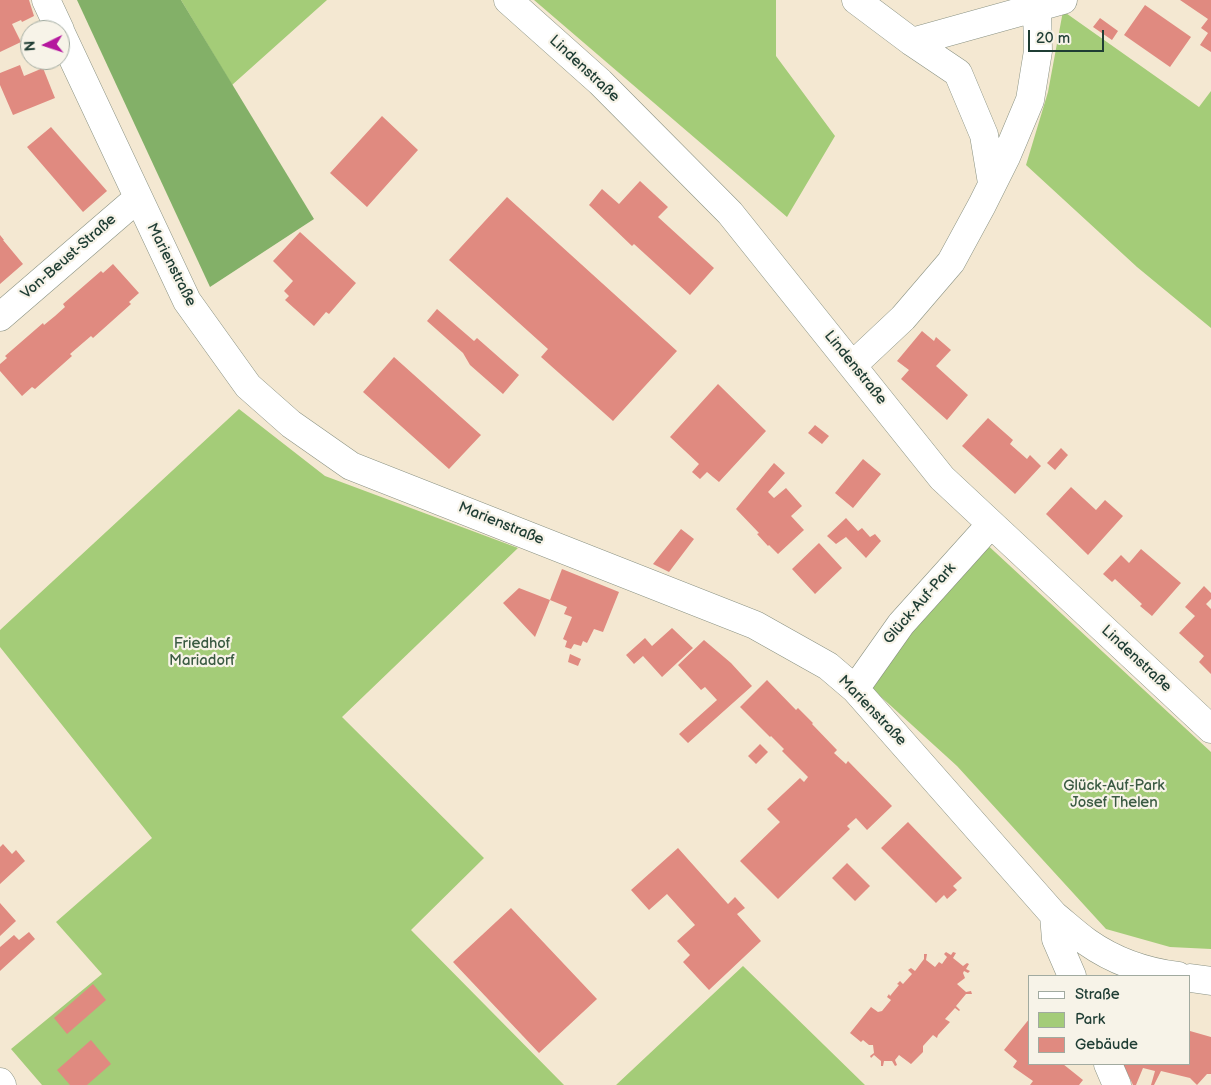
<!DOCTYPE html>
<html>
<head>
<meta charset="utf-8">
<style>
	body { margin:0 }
	#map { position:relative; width:1211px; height:1085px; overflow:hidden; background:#f4e8d2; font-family:"Balsamiq Sans",sans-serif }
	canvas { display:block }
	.legend { position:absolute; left:1028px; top:975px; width:162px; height:90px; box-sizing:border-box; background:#f7f3e8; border:1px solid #a1aaa0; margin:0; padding:6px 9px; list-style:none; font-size:15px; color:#1f3d34 }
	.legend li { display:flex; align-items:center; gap:10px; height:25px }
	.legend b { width:25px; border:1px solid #a1aaa0 }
	.north { position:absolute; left:20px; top:20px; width:50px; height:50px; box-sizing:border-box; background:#f7f3e8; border:1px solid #a1aaa0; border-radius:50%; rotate:266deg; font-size:14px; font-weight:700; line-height:20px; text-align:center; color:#1f3d34 }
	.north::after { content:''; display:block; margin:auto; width:18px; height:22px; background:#b5179e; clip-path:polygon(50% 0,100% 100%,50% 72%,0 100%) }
	.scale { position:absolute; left:1028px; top:30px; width:76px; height:22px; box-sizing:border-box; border:2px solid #1f3d34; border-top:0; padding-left:6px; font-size:15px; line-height:18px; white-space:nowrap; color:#1f3d34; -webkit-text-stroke:4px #f7f3e8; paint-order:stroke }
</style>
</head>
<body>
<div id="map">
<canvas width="1211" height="1085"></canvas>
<ul class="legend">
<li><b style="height:6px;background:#fff"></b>Straße</li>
<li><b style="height:14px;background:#a4cc78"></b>Park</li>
<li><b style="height:14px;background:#e08a80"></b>Gebäude</li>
</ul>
<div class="north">N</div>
<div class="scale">20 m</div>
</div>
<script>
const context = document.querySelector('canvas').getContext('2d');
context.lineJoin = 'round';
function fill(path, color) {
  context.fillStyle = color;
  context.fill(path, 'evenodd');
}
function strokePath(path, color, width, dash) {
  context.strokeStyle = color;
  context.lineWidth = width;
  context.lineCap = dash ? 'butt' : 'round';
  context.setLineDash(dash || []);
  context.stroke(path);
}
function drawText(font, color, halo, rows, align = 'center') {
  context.font = font + ' "Balsamiq Sans",sans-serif';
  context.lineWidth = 4.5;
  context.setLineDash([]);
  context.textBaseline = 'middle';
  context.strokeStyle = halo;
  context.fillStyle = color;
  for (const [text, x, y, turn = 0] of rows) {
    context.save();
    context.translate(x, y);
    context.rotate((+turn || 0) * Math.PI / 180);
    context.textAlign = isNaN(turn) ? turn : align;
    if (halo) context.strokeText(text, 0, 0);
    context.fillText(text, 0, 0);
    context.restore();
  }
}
const green = new Path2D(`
	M181,0H327L232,85Z
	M534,0H776V56L835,136L787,217Z
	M1063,11L1199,107L1211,91V328L1137,267L1026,165L1048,92Z
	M239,409L325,476L518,548L342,717L484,858L411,930L564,1085H42L11,1049L102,974L56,922L152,838L0,647V630Z
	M982,540L1211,752V949L1170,947L1106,929L957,766L868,685Z
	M743,966L865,1085H616Z`);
const forest = new Path2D(`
	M77,0H181L314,219L210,287Z`);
const building = new Path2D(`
	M0,0H29L34,16L22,22L21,20L12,24L21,42L0,52Z
	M1180,0H1211V52L1200,45L1208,33L1201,28L1208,19Z
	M1145,5L1191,37L1170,67L1124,35Z
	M1100,18L1118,31L1112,40L1093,27Z
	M20,65L24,76L43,68L55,98L13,115L0,85V73Z
	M382,116L418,150L367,207L330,173Z
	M51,127L107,191L83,212L27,147Z
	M640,181L668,207L658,217L714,268L690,295L634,244L632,246L589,205L602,189L619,204Z
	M507,197L677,351L613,421L541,357L548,349L449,260Z
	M300,232L356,283L329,314L326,312L314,326L285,300L289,296L284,291L293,281L273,261Z
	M0,235L4,240H3L23,264L0,284Z
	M113,264L139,293L129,302L131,304L93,338L91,336L70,354L72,356L35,389L32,387L22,396L0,371V364L7,358L5,356L43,323L44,325L55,316L65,307L63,304L101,271L103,273Z
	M437,309L474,341L477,338L519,375L503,394L470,365L463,353L427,321Z
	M922,331L934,341L936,337L951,350L936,366L968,395L947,420L901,379L909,370L897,361Z
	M394,357L481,435L449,469L363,392Z
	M718,384L766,431L719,482L707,472L700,479L692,472L699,464L670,437Z
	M988,418L1013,440L1010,444L1027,459L1030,455L1041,466L1015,494L962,446Z
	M815,425L829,436L822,444L808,433Z
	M1061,448L1068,455L1055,470L1047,463Z
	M863,459L881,474L853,508L835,493Z
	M774,463L785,473L768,492L774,498L786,488L802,506L791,516L804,530L778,554L769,545L768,546L757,534L759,533L736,509Z
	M1071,487L1096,510L1105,500L1123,516L1088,555L1046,514Z
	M846,518L858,531L862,528L870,537L875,534L881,541L866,558L846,537L836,544L827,536Z
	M681,529L694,539L669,572L653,564Z
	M819,543L842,568L815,594L792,569Z
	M1141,549L1181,583L1152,616L1140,606L1142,604L1115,579L1112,582L1103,574L1121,555L1129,563Z
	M562,569L619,592L603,632L594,629L587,643L583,641L581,646L574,644L571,649L565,647L567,641L563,639L572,617L564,614L567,607L550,600Z
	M1204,586L1211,593V599L1206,604L1211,609V674L1199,662L1204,656L1179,633L1195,616L1185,607Z
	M519,588L550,600L535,637L503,603Z
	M672,628L693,648L662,677L643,656L634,664L626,655L645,638L652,646Z
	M704,640L731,663L752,686L688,743L679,734L717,700L705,687L701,690L678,665Z
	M570,654L581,659L578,666L568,662Z
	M767,680L796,710L798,708L813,723L812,724L837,750L834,753L846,764L848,761L892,806L867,830L856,818L847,826L850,829L778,899L740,861L780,822L767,809L800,778L804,782L808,777L782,751L784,749L771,736L770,737L740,707Z
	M760,744L768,752L756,764L748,756Z
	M908,822L962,878L953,886L957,890L947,899L944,895L936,903L881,848Z
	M3,844L12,854L16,850L25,861L0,884V847Z
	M678,848L728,904L735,897L745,908L737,914L761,941L709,990L683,962L690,955L677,941L695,925L667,894L649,910L631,890Z
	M847,863L870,886L855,901L832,878Z
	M0,903L16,921L0,936Z
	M511,908L597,999L539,1053L453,962Z
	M29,932L35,939L0,971V947L14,935L19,940Z
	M946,952L951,955L953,952L956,953L953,958L963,966L967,963L969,964L966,969L970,971L968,973L964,971L963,973L965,978L957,984L966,992L971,991L972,994H966L956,1006L960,1010L959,1011L955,1008L945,1019L950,1022L938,1035L937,1038L933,1035L923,1046V1052L911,1064L899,1055L895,1060L897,1065L895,1066L892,1061H884L883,1066H881V1061L874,1055L871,1058L870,1056L874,1053L873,1045H869L863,1040L861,1042L850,1033L871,1007L878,1012L882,1011L891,1000L887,997L889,994L890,996L899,985L897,984L900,981L903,984L912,974L908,970L911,968L915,971L924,959V954H927L926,960L935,967L939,962L942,964L947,957L944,954Z
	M93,984L106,1000L67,1034L54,1018Z
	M1030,1018V1064H1063L1083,1080L1079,1085H1030L1033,1081L1013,1067L1017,1061L1004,1050Z
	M1190,1031L1211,1037V1074H1207L1197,1085L1190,1078L1161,1071L1154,1085H1151L1155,1071L1143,1068L1136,1085H1133L1123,1064H1190Z
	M91,1040L111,1064L87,1085H70L57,1070Z`);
const minor = new Path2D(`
	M46,0L60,30
	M508,0L600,82L730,213L942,478L1211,729
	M856,0L912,42L958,73L984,135L992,183
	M60,31L187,301L248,386L291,424L351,466L755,625L828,666L855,689L1054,915C1065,924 1076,934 1087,942C1114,961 1146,972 1178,976
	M912,42L1063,0
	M0,317L138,198
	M853,365L903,318L951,262L982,205L1006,157L1030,100L1038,51L1037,8
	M855,689L901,624L991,524
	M1054,915L1056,939L1072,976
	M1190,978L1211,981
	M1108,1064L1117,1085
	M0,1082L2,1085`);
const streetNames = [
	["Lindenstraße",584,69,43],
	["Von-Beust-Straße",69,257,-41],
	["Marienstraße",171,265,63],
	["Lindenstraße",855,368,51],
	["Marienstraße",501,524,22],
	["Glück-Auf-Park",920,604,-49],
	["Lindenstraße",1136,659,43],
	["Marienstraße",872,711,46]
];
const parkNames = [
	["Friedhof",202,644],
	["Mariadorf",202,661],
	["Glück-Auf-Park",1114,786],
	["Josef Thelen",1114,803]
];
fill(green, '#a4cc78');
fill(forest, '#83b068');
fill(building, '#e08a80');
strokePath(minor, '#8a9283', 29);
strokePath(minor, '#fff', 28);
drawText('15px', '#1f3d34', '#f7f3e8', streetNames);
drawText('15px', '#3a5a42', '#f7f3e8', parkNames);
</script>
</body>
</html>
